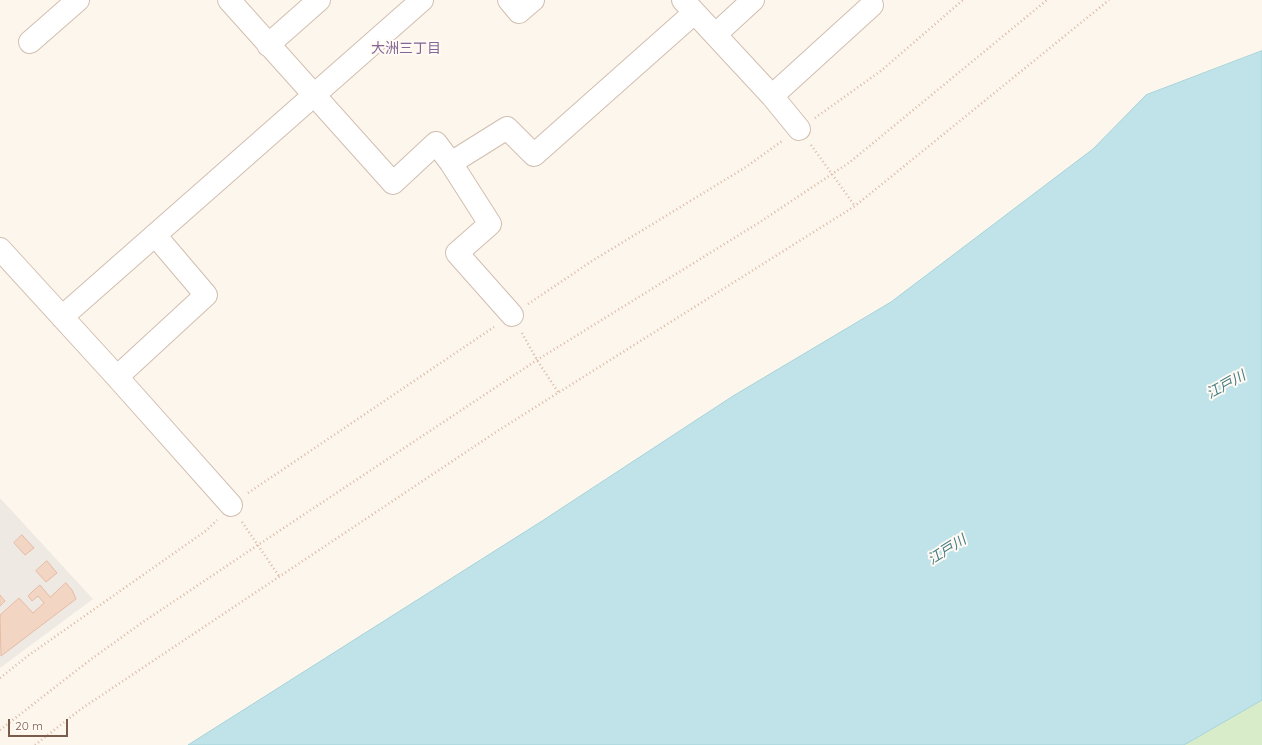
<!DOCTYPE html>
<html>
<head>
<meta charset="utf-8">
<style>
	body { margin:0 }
	#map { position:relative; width:1262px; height:745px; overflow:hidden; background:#fdf6ec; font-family:Quicksand,sans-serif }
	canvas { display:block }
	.scale { position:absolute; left:8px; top:719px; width:60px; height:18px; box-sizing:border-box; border:2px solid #7a5c4d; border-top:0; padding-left:5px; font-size:12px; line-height:14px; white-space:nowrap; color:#7a5c4d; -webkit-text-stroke:3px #fffaf3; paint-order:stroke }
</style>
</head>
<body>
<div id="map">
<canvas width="1262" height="745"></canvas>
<div class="scale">20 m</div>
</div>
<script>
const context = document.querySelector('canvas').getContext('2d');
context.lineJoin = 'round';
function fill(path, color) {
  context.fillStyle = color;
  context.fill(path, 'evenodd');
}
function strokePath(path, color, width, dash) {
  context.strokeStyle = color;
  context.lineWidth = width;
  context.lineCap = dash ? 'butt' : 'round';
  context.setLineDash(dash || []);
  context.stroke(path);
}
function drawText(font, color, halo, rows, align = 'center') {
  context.font = font + ' Quicksand,"Noto Sans JP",sans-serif';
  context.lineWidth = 4;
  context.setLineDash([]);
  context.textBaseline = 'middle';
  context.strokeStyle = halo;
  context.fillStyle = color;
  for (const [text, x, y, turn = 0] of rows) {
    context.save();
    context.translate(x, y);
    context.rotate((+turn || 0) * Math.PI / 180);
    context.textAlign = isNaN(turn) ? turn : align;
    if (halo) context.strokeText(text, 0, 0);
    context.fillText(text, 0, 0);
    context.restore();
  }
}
const industrial = new Path2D(`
	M0,498L93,599L0,668Z`);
const green = new Path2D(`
	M1262,700V745H1184Z`);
const water = new Path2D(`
	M1262,51V700L1184,745H188L542,521L733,396L891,302L1093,149L1146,95Z`);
const building = new Path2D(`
	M22,535L34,548L25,555L14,543Z
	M47,561L57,573L46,582L36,571Z
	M66,583L72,590L76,599L1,656L0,615L19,598L33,613L44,603L38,596L32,601L28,596L33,591L40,585L50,597Z
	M0,595L5,601L0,606Z`);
const path = new Path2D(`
	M815,118L882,70L963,0
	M811,145L855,206
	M528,304L592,261L746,167L782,141
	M522,333L537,360L558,392
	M248,493L494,327
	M242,522L279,576
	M0,678L29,655L207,530L217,520
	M0,730L90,660L143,622L258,545L537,360L760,222L850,162L1047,0
	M35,745L81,709L499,430L855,206L1109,0`);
const minor = new Path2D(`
	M229,0L393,183L436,143L451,163L490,224L457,253L512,315
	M509,0L519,12L533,0
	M683,0L772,96L799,129
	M716,34L753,0
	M30,42L78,0
	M268,45L319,0
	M772,96L872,5
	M451,163L507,128L534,155L694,13
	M0,249L117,377L231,505
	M62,317L422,0
	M117,377L206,295L155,235`);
const neighbourhoodNames = [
	["大洲三丁目",406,49]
];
const waterNames = [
	["江戸川",1226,385,-29],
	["江戸川",947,550,-32]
];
fill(industrial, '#efe9e4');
fill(green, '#d8ecc9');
fill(water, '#bfe3e8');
strokePath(water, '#a5d3da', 1);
fill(building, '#f3d5c3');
strokePath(building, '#e6bba3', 1);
strokePath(minor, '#d1beb0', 24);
strokePath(path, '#d9b8a5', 2.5, [1, 3]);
strokePath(minor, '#fff', 22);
drawText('14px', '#846695', '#fffaf3', neighbourhoodNames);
drawText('italic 14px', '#437c86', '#fffaf3', waterNames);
</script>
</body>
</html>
